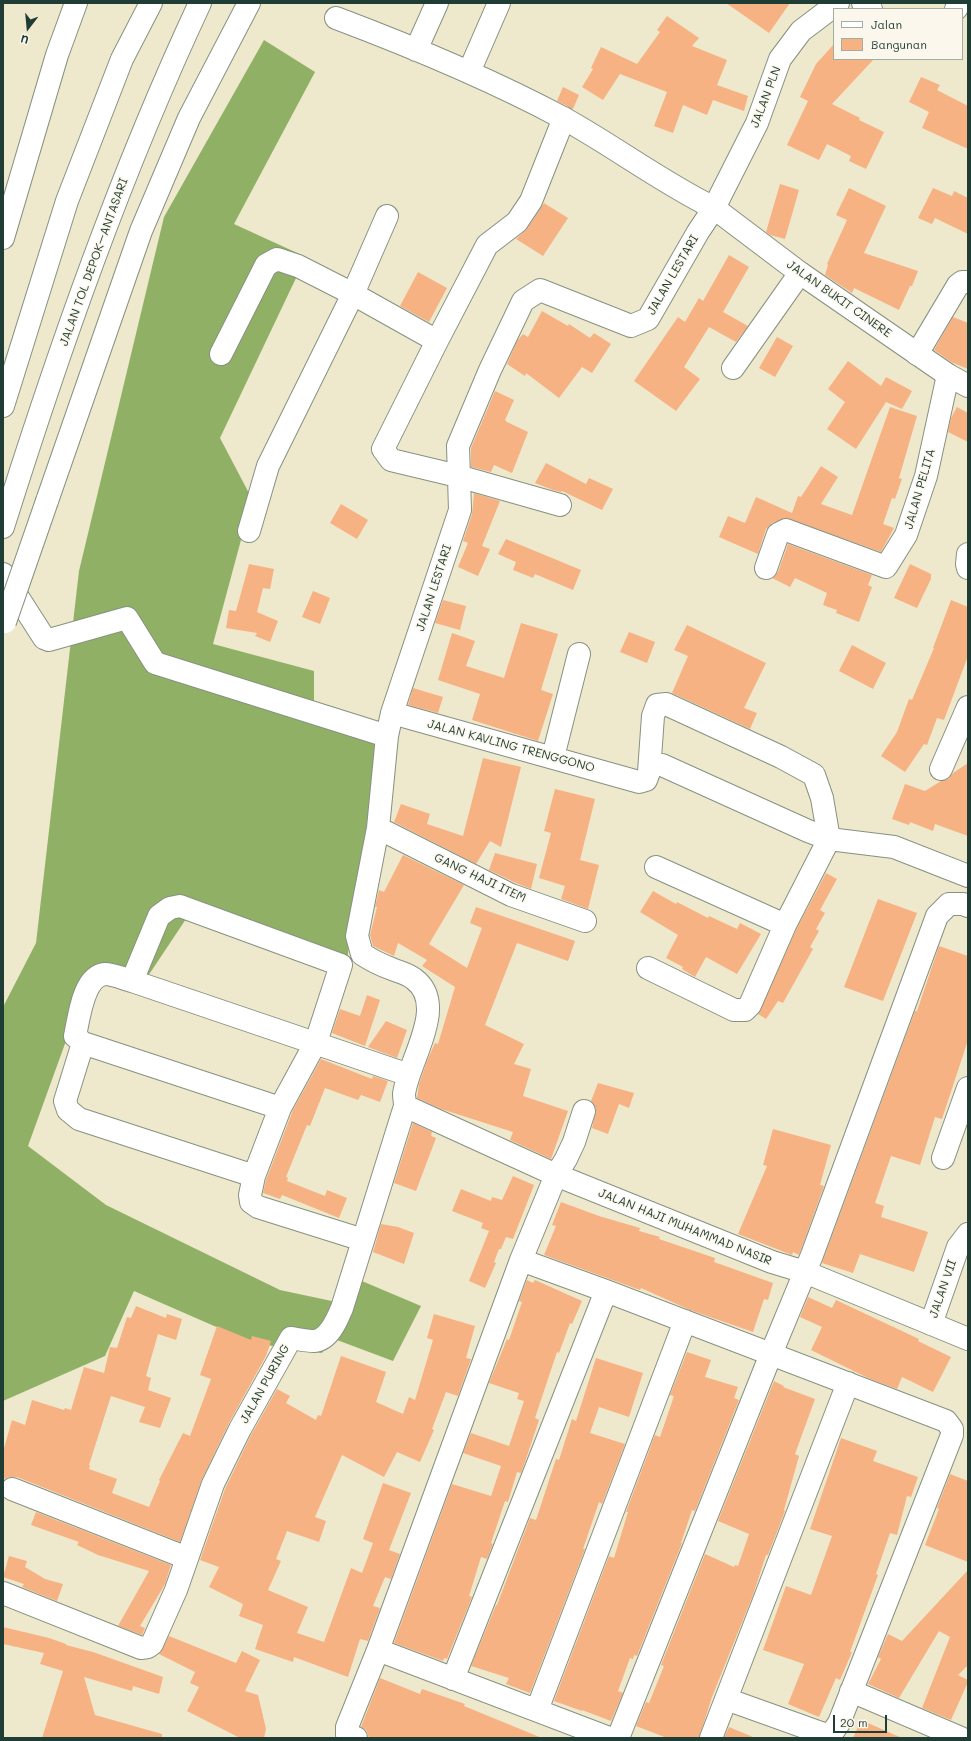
<!DOCTYPE html>
<html>
<head>
<meta charset="utf-8">
<style>
	body { margin:0 }
	#map { position:relative; width:971px; height:1741px; overflow:hidden; background:#eee8cd; font-family:Mali,sans-serif }
	canvas { display:block }
	.frame { position:absolute; inset:0; border:4px solid #1f3d34; pointer-events:none }
	.legend { position:absolute; left:833px; top:8px; width:130px; height:52px; box-sizing:border-box; background:#fbf7ec; border:1px solid #a3ada2; margin:0; padding:5px 7px; list-style:none; font-size:12px; color:#1f3d34 }
	.legend li { display:flex; align-items:center; gap:8px; height:20px }
	.legend b { width:20px; border:1px solid #a3ada2 }
	.north { position:absolute; left:8px; top:8px; width:40px; height:40px; -webkit-text-stroke:3px #fbf7ec; paint-order:stroke; rotate:196deg; font-size:11px; font-weight:700; line-height:16px; text-align:center; color:#1f3d34 }
	.north::after { content:''; display:block; margin:auto; width:14px; height:18px; background:#1f3d34; clip-path:polygon(50% 0,100% 100%,50% 72%,0 100%) }
	.scale { position:absolute; left:833px; top:1715px; width:54px; height:18px; box-sizing:border-box; border:2px solid #1f3d34; border-top:0; padding-left:5px; font-size:12px; line-height:14px; white-space:nowrap; color:#1f3d34; -webkit-text-stroke:3px #fbf7ec; paint-order:stroke }
</style>
</head>
<body>
<div id="map">
<canvas width="971" height="1741"></canvas>
<div class="frame"></div>
<ul class="legend">
<li><b style="height:5px;background:#fff"></b>Jalan</li>
<li><b style="height:11px;background:#f7b283"></b>Bangunan</li>
</ul>
<div class="north">U</div>
<div class="scale">20 m</div>
</div>
<script>
const context = document.querySelector('canvas').getContext('2d');
context.lineJoin = 'round';
function fill(path, color) {
  context.fillStyle = color;
  context.fill(path, 'evenodd');
}
function strokePath(path, color, width, dash) {
  context.strokeStyle = color;
  context.lineWidth = width;
  context.lineCap = dash ? 'butt' : 'round';
  context.setLineDash(dash || []);
  context.stroke(path);
}
function drawText(font, color, halo, rows, align = 'center') {
  context.font = font + ' Mali,sans-serif';
  context.lineWidth = 3;
  context.setLineDash([]);
  context.textBaseline = 'middle';
  context.strokeStyle = halo;
  context.fillStyle = color;
  for (const [text, x, y, turn = 0] of rows) {
    context.save();
    context.translate(x, y);
    context.rotate((+turn || 0) * Math.PI / 180);
    context.textAlign = isNaN(turn) ? turn : align;
    if (halo) context.strokeText(text, 0, 0);
    context.fillText(text, 0, 0);
    context.restore();
  }
}
const forest = new Path2D(`
	M264,40L315,72L234,224L306,257L220,438L252,499L213,644L314,671V714L379,740L346,967L192,910L140,988L92,969L28,1146L106,1205L280,1290L341,1303L350,1276L421,1306L393,1361L329,1337L322,1353L253,1343L134,1291L105,1356L3,1401V1007L36,943L79,571L164,217Z`);
const building = new Path2D(`
	M726,3H790L769,33Z
	M667,16L699,38L692,46L727,60L717,85L748,96L744,111L713,100L707,115L683,105L673,133L654,126L667,92L620,74L603,100L582,87L593,69L591,68L601,47L637,64L660,32L657,30Z
	M834,44V59H874L832,104L860,118L859,120L884,132L866,169L849,161L851,156L827,144L819,160L787,145L808,101L800,97L816,64Z
	M921,77L940,85L937,90L968,106V149L922,128L929,112L909,102Z
	M563,87L579,95L573,109L557,101Z
	M780,184L799,190L785,239L770,235L766,232Z
	M849,188L886,206L864,253L918,271L912,286H910L899,310L854,288L852,293L825,275L828,265L827,264L847,220L836,215Z
	M933,188L952,196L954,191L968,198V234L935,218L932,224L918,218Z
	M544,203L568,218L543,256L516,239L527,229Z
	M729,255L749,267L723,312L748,326L736,342L709,327L684,367L700,379L676,411L634,381L678,317L685,322L699,298L703,301Z
	M418,272L447,288L429,322L400,306Z
	M542,311L568,326L569,324L590,338L594,333L611,344L592,373L582,367L559,398L526,373L525,376L507,364L517,341L523,334L528,337Z
	M953,317L968,323V369L951,362L934,350Z
	M777,337L793,346L775,377L759,368Z
	M848,361L881,386L886,377L912,391L902,409L886,402L856,449L827,429L845,402L828,389Z
	M495,391L514,400L505,420L507,422L528,432L512,473L494,465L491,472L471,467V448Z
	M890,407L917,416L899,478L902,479L895,499L892,498L883,524L894,528L881,552L786,518L772,523L766,529L758,554L719,537L728,516L745,523L756,497L792,513L798,496L801,497L821,466L838,477L821,504L852,515Z
	M957,407L968,413V442L948,432L951,418Z
	M546,463L586,484L589,478L613,489L602,510L562,491L561,492L553,490L535,483Z
	M474,493L500,501L482,546L490,549L478,576L458,567L468,543L463,541L472,514Z
	M341,504L368,520L357,539L330,523Z
	M506,539L581,570L573,590L535,574L533,578L513,570L516,562L498,554Z
	M788,544L872,575L868,585L872,587L859,622L836,613L837,610L823,605L827,593L795,578L790,587L772,578L778,572Z
	M249,564L274,569L270,589L263,588L257,612L278,621L270,642L255,636L257,633L226,628L229,610L236,611Z
	M910,564L931,574V579L917,608L894,598Z
	M313,591L330,598L320,624L302,617Z
	M443,600L466,606L460,630L435,623Z
	M951,600L968,607V656L944,720L937,718L927,745L924,744L905,772L881,756L897,732L909,699L912,700L934,648H933Z
	M521,623L558,634L541,690L553,694L538,741L472,720L480,694L438,680L452,633L475,641L466,666L504,678Z
	M687,625L766,663L744,708L757,713L750,729L672,693L688,656L674,650Z
	M629,632L655,642L647,663L620,652Z
	M852,645L886,663L873,689L839,671Z
	M413,688L443,697L438,713L408,705Z
	M483,758L521,767L501,847L490,841L476,864L394,822L401,804L430,814L427,824L463,836Z
	M968,763V836L935,824L933,831L910,822L909,825L892,819L905,784L925,791L941,781L948,779L953,773Z
	M555,789L595,799L580,860L599,865L588,909L561,899L565,886L539,878L551,833L544,831Z
	M495,853L537,864L531,889L516,883L489,870Z
	M403,855L464,885L429,944L467,968L482,928L470,923L476,907L575,941L568,961L517,943L485,1025L524,1044L514,1064L531,1069L523,1096L568,1111L551,1159L510,1140L513,1132L441,1109L417,1098L419,1084L427,1061L435,1043L438,1044L455,987L422,966L427,960L398,943L394,956L373,946L370,935L377,907H375L379,890L384,892Z
	M826,873L837,879L820,910L825,913L816,929L819,931L810,947L813,949L783,1003L778,1001L766,1019L758,1014L796,930Z
	M653,891L676,904L677,902L708,918L709,916L737,929L740,923L761,934L737,974L706,957L695,977L682,969L683,967L666,958L678,935L640,912Z
	M878,899L917,913L883,1001L844,987Z
	M939,946L968,956V1040L942,1119L935,1117L920,1165L891,1156L875,1203L884,1206L881,1217L928,1232L914,1272L860,1254L853,1273L822,1263L915,1011H917Z
	M367,995L380,1000L365,1046L332,1033L340,1009L360,1016Z
	M386,1021L407,1030L397,1058L368,1047Z
	M321,1059L372,1079L373,1076L388,1081L380,1102L361,1095L358,1100L325,1088L310,1126L307,1125L286,1177L288,1178L287,1181L325,1196L327,1190L347,1198L339,1218L282,1195L280,1199L263,1193L266,1180L293,1110Z
	M598,1083L634,1093L629,1108L619,1104L608,1134L592,1128L596,1109L591,1101Z
	M413,1123L432,1132L431,1136L436,1138L416,1191L394,1183Z
	M773,1129L831,1145L820,1185L824,1186L799,1255L793,1252L792,1255L738,1234L767,1166L763,1165Z
	M513,1176L534,1185L513,1239L506,1237L501,1249H499L494,1262L496,1263L485,1288L469,1281L489,1231L481,1228L483,1223L452,1211L461,1189L491,1201L492,1197L502,1200Z
	M561,1202L599,1216L640,1228L639,1231L660,1237L659,1239L715,1258L714,1262L773,1283L768,1300L764,1299L753,1332L690,1310L641,1288L640,1290L544,1255L556,1226L552,1225Z
	M381,1224L398,1227L414,1233L404,1264L373,1252Z
	M527,1280L533,1283L535,1280L582,1301L572,1324L570,1323L559,1353L557,1352L535,1418L539,1420L525,1462L521,1473L517,1472L508,1502L505,1501L491,1543L493,1544L487,1559L481,1557L469,1596L472,1597L447,1659L444,1658L443,1661L394,1643L452,1484L491,1496L501,1466L463,1453L471,1433L509,1446L524,1401L517,1399L519,1393L489,1383L507,1339L509,1340L522,1302L519,1301Z
	M808,1297L832,1308L836,1300L919,1339L918,1341L951,1357L933,1392L902,1377L897,1389L870,1379L811,1350L822,1327L800,1317Z
	M136,1306L166,1318L167,1314L182,1319L176,1340L158,1334L146,1376L151,1378L148,1390L171,1398L160,1428L139,1422L145,1407L111,1396L89,1465L90,1466L89,1469L117,1479L112,1493L149,1507L160,1481L159,1480L183,1433L190,1436L211,1379L200,1375L217,1326L251,1340L252,1336L271,1341L266,1356L229,1423L202,1479L180,1542L17,1477H10L3,1479V1452L12,1420L25,1425L32,1400L64,1410L65,1408L71,1410L84,1367L104,1373L110,1347L117,1348L127,1317L131,1318Z
	M434,1314L475,1326L466,1358L471,1359L458,1396L446,1392L432,1429L434,1430L420,1462L397,1452L384,1477L342,1455L315,1517L326,1521L319,1542L287,1531L276,1559L281,1561L268,1590L308,1607L297,1633L324,1642L351,1568L362,1573L373,1543L363,1539L383,1483L411,1493L389,1550L400,1554L391,1579L385,1577L373,1606L380,1608L368,1641L360,1639L348,1677L294,1657L293,1662L255,1649L263,1625L239,1616L243,1604L209,1587L219,1567L200,1560L225,1489L251,1435L277,1389L290,1396L286,1403L316,1420L318,1415L321,1416L341,1356L386,1372L376,1402L403,1414L409,1397L415,1400L433,1340L427,1338Z
	M687,1352L711,1360L705,1377L738,1387L734,1398L739,1400L695,1511L692,1510L681,1543H682L637,1656L634,1655L633,1659L630,1658L618,1691L623,1693L611,1721L582,1710V1711L554,1701L609,1556L614,1558L628,1512H626L655,1435L660,1437L674,1396L670,1395Z
	M596,1358L643,1373L629,1417L599,1407L590,1433L625,1444L602,1504L599,1502L583,1549H585L530,1693L506,1684L509,1678L471,1666L496,1605H497L530,1518L536,1520L556,1459L559,1460L572,1419L576,1421Z
	M774,1381L784,1386L783,1387L815,1399L795,1454L799,1456L784,1510L785,1511L768,1555H766L753,1595L712,1697L699,1738H667L636,1726L646,1702L649,1703L664,1666L661,1665L705,1554L734,1567L735,1565L738,1566L749,1534L718,1521Z
	M841,1438L877,1451L873,1461L918,1477L911,1497L907,1496L897,1535L890,1533L876,1574L878,1575L850,1652H852L840,1680L836,1678L819,1717L788,1704L804,1664L763,1650L786,1586L811,1595L832,1536L810,1529Z
	M950,1474L968,1481V1562L925,1545L939,1509L937,1508Z
	M36,1512L171,1565L165,1584L140,1626L145,1628L142,1635L118,1626L149,1571L98,1555L77,1545L79,1542L31,1525Z
	M9,1556L27,1561L25,1567L45,1579L63,1584L57,1601L22,1587L24,1584L3,1577Z
	M968,1570V1665L958,1675L968,1680V1682L951,1720L922,1708L950,1637L939,1631L899,1698L868,1684L881,1659L878,1657L888,1634L902,1641Z
	M3,1627L49,1638L66,1644V1645L93,1652L163,1677L159,1694L133,1686L132,1691L84,1677L95,1715L162,1734V1738H42L63,1671L40,1664L44,1653L3,1644Z
	M169,1636L236,1663L242,1651L260,1660L245,1691L258,1695L266,1729L264,1738H240L187,1711L199,1687L190,1683L195,1672L159,1654Z
	M380,1678L420,1694L422,1689L465,1704L464,1706L542,1738H369L366,1730L361,1727Z
	M861,1720L902,1738H853Z
	M729,1727L753,1737V1738H724Z`);
const street = new Path2D(`
	M863,3L871,9
	M956,9L960,3
	M416,50L437,3
	M469,72L499,3
	M221,354L266,265L277,259L298,266L353,294L387,216
	M917,354L958,285L962,282H968
	M733,368L800,273
	M560,505L458,476L391,460L383,449L437,341L487,245L517,222L531,201L564,118
	M249,531L268,466L353,294L437,341
	M968,554L967,564L968,568
	M766,568L778,534L786,530L886,567L906,535L926,476L948,375
	M3,574L44,638L49,640L127,618L155,663L387,736
	M392,713L639,782L646,780L649,772L653,716L657,705L666,704L781,757L814,775L822,798L829,839L785,925L750,1005L745,1010H734L648,968
	M553,757L579,654
	M662,765L808,831L829,839L894,847L968,876
	M941,769L968,707
	M378,828L511,895L585,921
	M656,867L785,925
	M132,981L159,916L170,908L180,906L341,965L316,1042L280,1108L254,1176L250,1195L251,1202L258,1207L363,1240
	M83,1043L65,1101L68,1110L79,1119L254,1176
	M405,1106L556,1175L772,1262L805,1272L968,1339
	M280,1108L83,1043L75,1036C79,1018 83,976 105,974C113,974 124,979 132,981L409,1075
	M943,1158L968,1088
	M521,1260L606,1291L946,1421L952,1429V1435L839,1723L832,1733L824,1734L726,1699
	M931,1324L958,1247L968,1234
	M12,1489L187,1558
	M3,1593L141,1648L148,1647L152,1644L176,1590L213,1484L240,1429L291,1338C298,1339 306,1341 314,1341C329,1340 337,1320 342,1308L405,1106C405,1102 404,1097 404,1094C408,1061 449,1005 414,979C408,974 399,972 392,969C381,965 371,960 362,954L357,936L378,828L387,736L392,713L460,510L458,446L490,370L523,301L540,290L631,326L648,319L698,232L714,208C661,182 614,146 563,118C490,79 413,47 336,18
	M378,1650L609,1738
	M453,1679L606,1291
	M851,1691L961,1738
	M537,1710L685,1321
	M356,1738L347,1735V1727L378,1650L521,1260L556,1175L566,1159L574,1142L584,1111
	M618,1738L771,1354L812,1255L937,916L949,904H963L968,906
	M711,1738L848,1383`);
const secondary = new Path2D(`
	M838,3L801,31L780,59L757,123L714,208L800,273L948,375L968,386`);
const highway = new Path2D(`
	M3,238L57,55L76,3
	M3,406L67,201L122,59L151,3
	M47,501L141,231L189,118L249,3
	M3,527C59,349 121,172 200,3`);
const highwayBridge = new Path2D(`
	M5,622L47,501`);
const streetNames = [
	["JALAN PLN",766,97,-69],
	["JALAN TOL DEPOK–ANTASARI",94,262,-70],
	["JALAN LESTARI",673,275,-60],
	["JALAN BUKIT CINERE",839,299,35],
	["JALAN PELITA",920,489,-74],
	["JALAN LESTARI",434,588,-72],
	["JALAN KAVLING TRENGGONO",511,746,15],
	["GANG HAJI ITEM",480,878,25],
	["JALAN HAJI MUHAMMAD NASIR",685,1227,22],
	["JALAN VII",943,1289,-71],
	["JALAN PURING",265,1384,-61]
];
fill(forest, '#90b165');
fill(building, '#f7b283');
strokePath(street, '#869280', 24);
strokePath(secondary, '#869280', 24);
strokePath(highway, '#869280', 24);
strokePath(street, '#fff', 22);
strokePath(secondary, '#fff', 22);
strokePath(highway, '#fff', 22);
strokePath(highwayBridge, '#869280', 24, []);
strokePath(highwayBridge, '#fff', 22);
drawText('12px', '#1f3d34', '#fbf7ec', streetNames);
</script>
</body>
</html>
